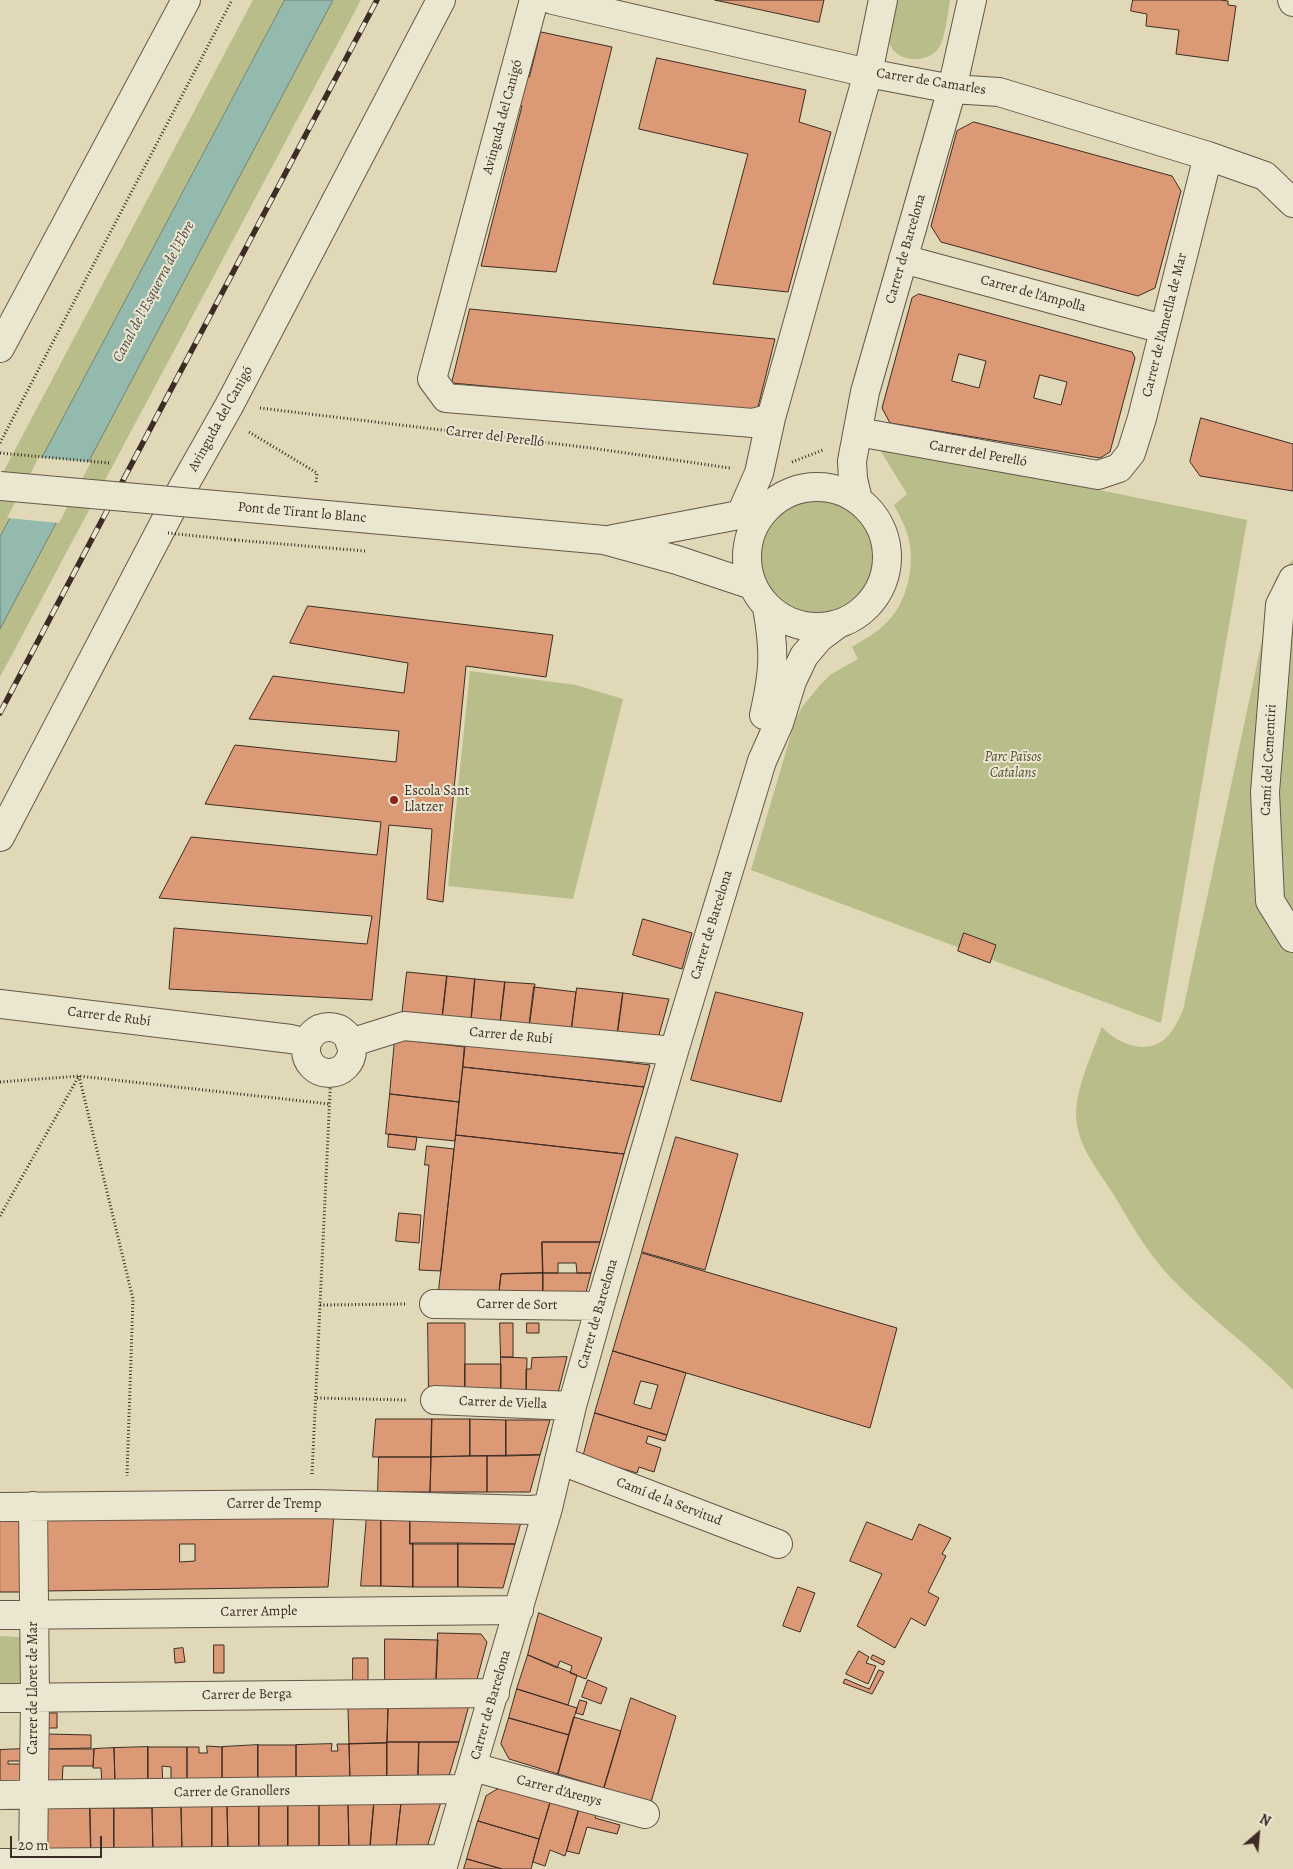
<!DOCTYPE html>
<html>
<head>
<meta charset="utf-8">
<style>
	body { margin:0 }
	#map { position:relative; width:1293px; height:1869px; overflow:hidden; background:#e0d8b7; font-family:Alegreya,serif }
	canvas { display:block }
	.north { position:absolute; left:1233px; top:1809px; width:50px; height:50px; -webkit-text-stroke:4px #ebe6d0; paint-order:stroke; rotate:27deg; font-size:14px; font-weight:700; line-height:20px; text-align:center; color:#3d2c25 }
	.north::after { content:''; display:block; margin:auto; width:18px; height:22px; background:#3d2c25; clip-path:polygon(50% 0,100% 100%,50% 72%,0 100%) }
	.scale { position:absolute; left:10px; top:1836px; width:92px; height:22px; box-sizing:border-box; border:2px solid #3d2c25; border-top:0; padding-left:6px; font-size:15px; line-height:18px; white-space:nowrap; color:#3d2c25; -webkit-text-stroke:4px #ebe6d0; paint-order:stroke }
</style>
</head>
<body>
<div id="map">
<canvas width="1293" height="1869"></canvas>
<div class="north">N</div>
<div class="scale">20 m</div>
</div>
<script>
const context = document.querySelector('canvas').getContext('2d');
context.lineJoin = 'round';
function fill(path, color) {
  context.fillStyle = color;
  context.fill(path, 'evenodd');
}
function strokePath(path, color, width, dash) {
  context.strokeStyle = color;
  context.lineWidth = width;
  context.lineCap = dash ? 'butt' : 'round';
  context.setLineDash(dash || []);
  context.stroke(path);
}
function drawText(font, color, halo, rows, align = 'center') {
  context.font = font + ' Alegreya,serif';
  context.lineWidth = 4;
  context.setLineDash([]);
  context.textBaseline = 'middle';
  context.strokeStyle = halo;
  context.fillStyle = color;
  for (const [text, x, y, turn = 0] of rows) {
    context.save();
    context.translate(x, y);
    context.rotate((+turn || 0) * Math.PI / 180);
    context.textAlign = isNaN(turn) ? turn : align;
    if (halo) context.strokeText(text, 0, 0);
    context.fillText(text, 0, 0);
    context.restore();
  }
}
const green = new Path2D(`
	M253,0H285L0,537V478Z
	M333,0H361L0,677V629Z
	M895,0H950C948,11 945,41 938,49C926,64 895,63 889,42C886,29 892,13 895,0Z
	M877,445L1247,520L1161,1023L751,870L795,721L802,707L820,685L830,675L858,659L852,647C863,640 875,634 884,625C907,605 916,565 908,536C905,525 899,515 894,505L907,494Z
	M758 557a58 58 0 1 1 116 0a58 58 0 1 1-116 0Z
	M1293,560V1390C1256,1350 1210,1319 1172,1279C1146,1251 1133,1227 1114,1195C1096,1166 1071,1140 1077,1102C1081,1077 1093,1051 1102,1027C1116,1042 1141,1054 1161,1042C1172,1035 1178,1021 1183,1010L1275,580L1281,571Z
	M470,671L576,685L623,699L573,899L448,886Z
	M0,1636L30,1638L27,1696L0,1695Z`);
const water = new Path2D(`
	M285,0H333L0,629V537Z`);
const pier = new Path2D(`
	M39,457L91,462L59,523L7,518Z`);
const building = new Path2D(`
	M715,0H824L819,22Z
	M1133,0H1220L1228,1V5L1236,6L1228,61L1176,54L1179,30L1146,26L1147,14L1131,11Z
	M541,32L612,47L556,272L481,266L522,106L517,105L525,76L529,77Z
	M657,58L806,90L799,122L831,132L788,292L713,284L748,154L639,129Z
	M974,122L1172,176L1181,191L1155,288L1138,296L941,242L931,226L957,131Z
	M919,294L1132,352L1135,358L1110,452L1100,458L890,423L882,408L912,298ZM959,354L986,361L979,388L952,381ZM1040,375L1067,382L1061,405L1034,398Z
	M470,309L775,339L757,411L452,383Z
	M1201,418L1293,444V491L1200,476L1190,462Z
	M308,606L553,635L546,677L466,666L443,902L427,899L432,829L389,825L372,1000L169,989L174,928L367,944L372,916L159,898L191,837L377,855L381,822L205,804L235,745L396,762L399,731L249,719L273,676L404,693L408,663L290,643Z
	M643,919L692,933L682,969L633,955Z
	M964,933L996,945L990,963L958,951Z
	M407,972L447,976L442,1020L402,1016Z
	M447,976L475,979L471,1022L442,1020Z
	M475,979L505,982L500,1025L471,1022Z
	M505,982L535,984L529,1028L500,1025Z
	M534,987L576,992L571,1033L529,1028Z
	M577,988L623,993L617,1037L571,1033Z
	M716,992L803,1013L781,1102L691,1080Z
	M623,993L669,999L657,1042L617,1037Z
	M395,1039L465,1047L459,1102L390,1094Z
	M465,1043L650,1065L644,1087L463,1067Z
	M463,1067L644,1087L624,1154L456,1135Z
	M390,1094L459,1102L455,1141L386,1134Z
	M389,1134L417,1137L415,1150L388,1147Z
	M456,1135L624,1154L600,1242H542L543,1273L501,1274L498,1300L438,1299Z
	M676,1137L738,1154L705,1270L642,1252Z
	M427,1146L454,1149L441,1271L419,1270L429,1165H425Z
	M399,1213L421,1215L419,1243L396,1241Z
	M542,1242H600L591,1273H577L576,1263H558V1273H543Z
	M642,1253L897,1328L870,1428L613,1351Z
	M543,1273H591L584,1300H543Z
	M543,1273V1300H498L501,1274Z
	M428,1323H465V1396H429Z
	M500,1323H513V1357H501Z
	M527,1323H539V1333H527Z
	M613,1351L686,1373L667,1435L595,1413ZM641,1381L658,1385L651,1409L634,1404Z
	M501,1357L527,1358L526,1397H501Z
	M567,1357L557,1397H526V1369H531L532,1358Z
	M465,1364H501V1397L465,1396Z
	M595,1413L667,1435L665,1441L648,1436L646,1443L661,1448L654,1472L639,1467L637,1473L583,1457Z
	M376,1419H432L431,1457H373Z
	M432,1419H470V1456L431,1457Z
	M470,1419L506,1420V1456H470Z
	M506,1420H550L540,1455L506,1456Z
	M540,1455L530,1492H487V1456Z
	M487,1456V1492H430L431,1457Z
	M379,1457H431L430,1492H378Z
	M334,1514L328,1587L45,1591L44,1519ZM180,1544H195V1561L180,1562Z
	M367,1515H381V1586H361Z
	M381,1515H410V1544L413,1543V1587L381,1586Z
	M410,1515H523L515,1544H410Z
	M0,1520H21L22,1592H0Z
	M867,1522L912,1540L919,1524L951,1538L942,1554L946,1556L928,1592L939,1598L925,1626L911,1618L895,1648L857,1626L882,1574L850,1561Z
	M413,1543H458V1587H413Z
	M458,1543L515,1544L503,1588L458,1587Z
	M798,1587L815,1593L800,1632L783,1626Z
	M539,1613L602,1638L586,1679L570,1673L572,1666L560,1661L557,1668L528,1655Z
	M438,1633L481,1634L487,1642L476,1683H436Z
	M385,1639L438,1640L436,1683H385Z
	M214,1645H224V1673H214Z
	M183,1648L185,1662L175,1663L174,1649Z
	M859,1651L869,1657L866,1663L876,1666L868,1684L846,1674Z
	M528,1655L577,1675L568,1705L517,1689Z
	M873,1655L885,1661L883,1665L871,1659Z
	M353,1658H368V1683L353,1684Z
	M879,1670L884,1672L872,1694L843,1683L845,1679L869,1689Z
	M588,1680L607,1688L601,1704L582,1697Z
	M517,1689L577,1708L569,1735L509,1718Z
	M631,1698L676,1716L651,1802L604,1788Z
	M580,1700L587,1702L583,1715L576,1713Z
	M469,1705L459,1742H387L388,1707Z
	M388,1707L387,1743L349,1744L348,1708Z
	M47,1713H57V1728H46Z
	M574,1717L621,1731L604,1788L558,1774Z
	M509,1718L569,1735L558,1774L509,1759L501,1744Z
	M46,1734L91,1735V1748L46,1749Z
	M387,1742H419L418,1780H387Z
	M419,1742H459L448,1779L418,1780Z
	M387,1743V1780L350,1781L349,1744Z
	M332,1744L331,1751H338L337,1744H349L350,1781H296V1745Z
	M258,1745V1782H222V1747Z
	M258,1745H296V1781L258,1782Z
	M207,1746L222,1747V1782L187,1784V1747H199V1753H207Z
	M148,1747V1784H115L114,1748Z
	M148,1747H187V1784H171V1767L162,1766L163,1784H148Z
	M114,1748L115,1784L102,1785L101,1768H93L94,1749Z
	M22,1749V1761H8V1764H22V1786H0V1750Z
	M46,1749H94L93,1766H63L62,1785H44Z
	M503,1786L551,1800L539,1839L478,1821L486,1796Z
	M551,1800L579,1809L565,1856L550,1850L545,1866L533,1862Z
	M441,1802L427,1847H396L401,1803Z
	M374,1803H401L396,1847L370,1848Z
	M374,1803L370,1848H349L348,1804Z
	M348,1804L349,1848L319,1849V1805Z
	M259,1805V1849L228,1850L227,1806Z
	M259,1805H288V1849H259Z
	M288,1805H319V1849H288Z
	M212,1806V1850L182,1851L181,1807Z
	M212,1806H227L228,1850H212Z
	M181,1807L182,1851L153,1852L152,1808Z
	M90,1808L91,1853L44,1854L43,1809Z
	M90,1808H114V1852L91,1853Z
	M114,1808H152L153,1852H114Z
	M579,1809L597,1814L595,1818L620,1825L617,1834L587,1827L579,1854L567,1851Z
	M478,1821L539,1839L531,1869H502L467,1859Z
	M467,1859L502,1869H464Z`);
const path = new Path2D(`
	M260,408L591,448L730,468
	M249,432L317,473L316,483
	M0,443L232,0
	M792,462L823,450
	M235,540L365,551
	M79,1076L133,1299L127,1476
	M0,1082L79,1076L329,1104
	M0,1216L79,1076
	M320,1305L406,1304
	M317,1398L406,1400
	M312,1474L331,1072`);
const street = new Path2D(`
	M534,0L432,379L446,398L753,423L771,418
	M553,0L868,73L952,89L999,92L1208,156L1265,176L1293,203
	M1292,0L1293,2
	M903,259L1163,329
	M0,348L186,0
	M858,432L1098,475L1119,468L1131,453L1142,418L1208,156
	M747 557a70 70 0 1 1 140 0a70 70 0 1 1-140 0Z
	M858,500L853,479L852,461L865,392L952,89L972,0
	M238,507L604,540L677,560L752,585
	M741,514L759,473L771,418L868,73L883,0
	M613,539L760,511
	M1293,579L1280,605L1265,792L1270,901L1293,938
	M764,715C774,671 775,652 767,607
	M0,837L182,489L230,404L441,0
	M0,1004L291,1039L307,1043
	M306 1050a23 23 0 1 1 46 0a23 23 0 1 1-46 0Z
	M350,1043L404,1026L674,1051
	M434,1304L600,1306
	M435,1400L572,1406
	M559,1460L778,1544
	M33,1506L35,1697L33,1869
	M0,1507L314,1504L532,1510L548,1508
	M0,1615L519,1610
	M0,1698L495,1693
	M473,1767L645,1814
	M0,1795L464,1789
	M0,1863L444,1859
	M442,1869L548,1508L572,1406L600,1306L674,1051L762,761L779,723L792,681L804,656L819,638L838,624`);
const rail = new Path2D(`
	M0,713L377,0`);
const pathBridge = new Path2D(`
	M0,453L109,463
	M168,533L235,540`);
const streetBridge = new Path2D(`
	M0,486L238,507`);
const markers = [
	[394,800,5,"#8f2418"]
];
const streetNames = [
	["Carrer de Camarles",931,82,9],
	["Avinguda del Canigó",503,117,-75],
	["Carrer de Barcelona",906,249,-74],
	["Carrer de l'Ampolla",1033,294,15],
	["Carrer de l'Ametlla de Mar",1165,325,-76],
	["Avinguda del Canigó",221,419,-61],
	["Carrer del Perelló",495,437,7],
	["Carrer del Perelló",978,454,10],
	["Pont de Tirant lo Blanc",302,513,5],
	["Camí del Cementiri",1269,760,-87],
	["Carrer de Barcelona",712,925,-73],
	["Carrer de Rubí",109,1017,7],
	["Carrer de Rubí",511,1036,5],
	["Carrer de Sort",517,1305,1],
	["Carrer de Barcelona",598,1314,-74],
	["Carrer de Viella",503,1403,2],
	["Camí de la Servitud",669,1502,21],
	["Carrer de Tremp",274,1505],
	["Carrer Ample",259,1612,-1],
	["Carrer de Lloret de Mar",34,1688,-90],
	["Carrer de Berga",247,1695,-1],
	["Carrer de Barcelona",491,1705,-74],
	["Carrer d'Arenys",559,1791,15],
	["Carrer de Granollers",232,1792,-1]
];
const parkNames = [
	["Parc Països",1013,758],
	["Catalans",1013,774]
];
const poiNames = [
	["Escola Sant",404,792],
	["Llatzer",404,808]
];
const waterNames = [
	["Canal de l'Esquerra de l'Ebre",154,292,-62]
];
fill(green, '#b8bd8a');
fill(water, '#94baae');
strokePath(water, '#718177', 1);
fill(pier, '#e0d8b7');
fill(building, '#db9a75');
strokePath(building, '#3d2c25', 1);
strokePath(street, '#66574a', 30);
strokePath(path, '#3d2c25', 3, [1, 2.5]);
strokePath(street, '#ebe6d0', 28);
strokePath(rail, '#3d2c25', 5.5);
strokePath(rail, '#ebe6d0', 4, [11]);
strokePath(streetBridge, '#66574a', 30, []);
strokePath(pathBridge, '#3d2c25', 3, [1, 2.5]);
strokePath(streetBridge, '#ebe6d0', 28);
for (const [x, y, r, color] of markers) {
  const dot = new Path2D();
  dot.arc(x, y, r, 0, 2 * Math.PI);
  context.fillStyle = color;
  context.fill(dot);
  strokePath(dot, '#ebe6d0', 2);
}
drawText('14px', '#3d2c25', '#ebe6d0', streetNames);
drawText('italic 14px', '#564939', '#ebe6d0', parkNames);
drawText('14px', '#3d2c25', '#ebe6d0', poiNames, 'left');
drawText('italic 15px', '#4e4840', '#ebe6d0', waterNames);
</script>
</body>
</html>
